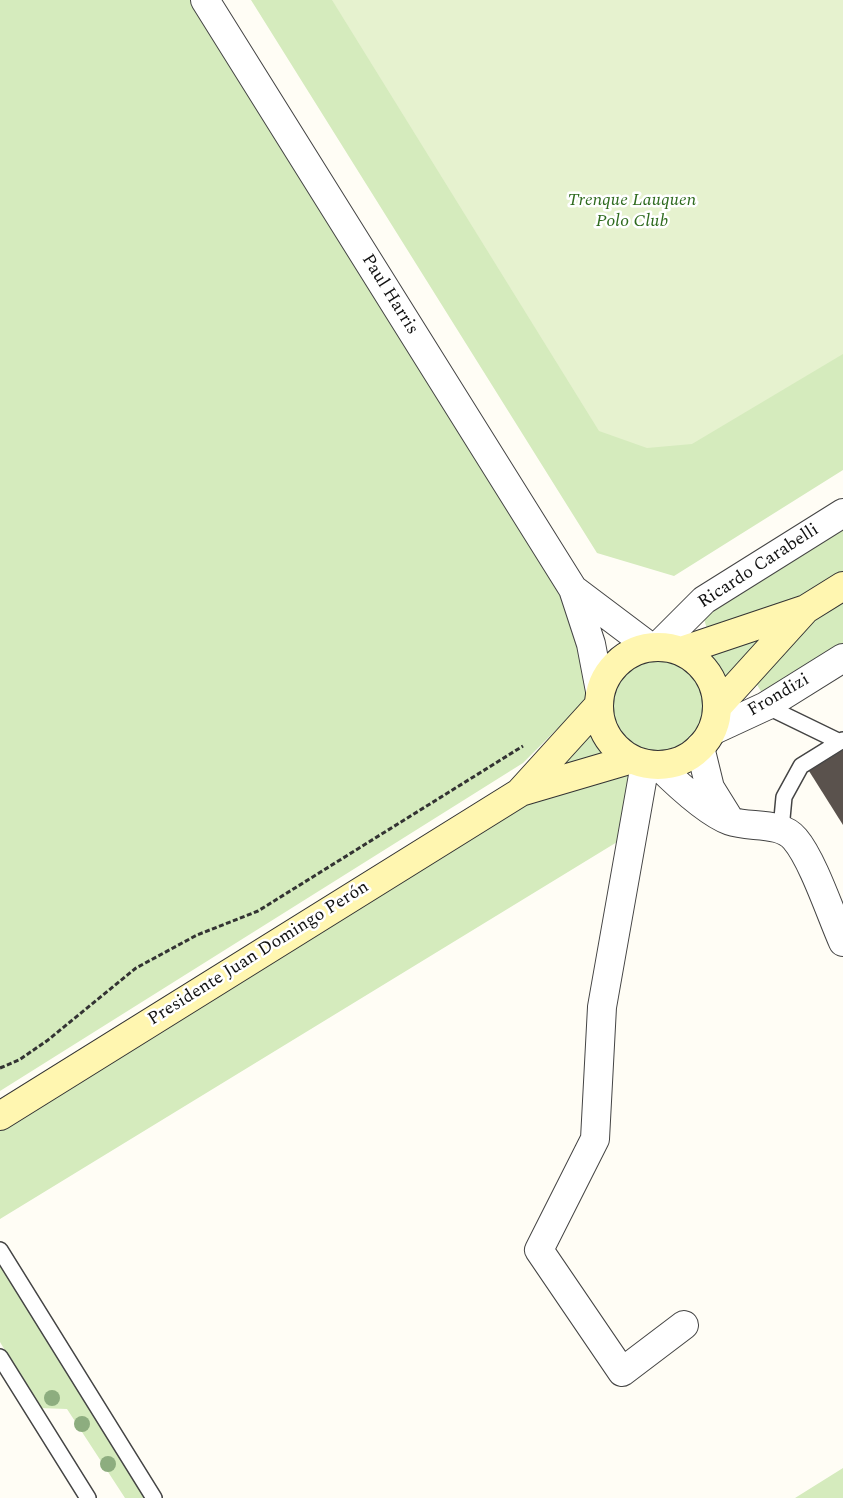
<!DOCTYPE html>
<html>
<head>
<meta charset="utf-8">
<style>
	body { margin:0 }
	canvas { display:block; background:#fffdf5 }
</style>
</head>
<body>
<canvas width="843" height="1498"></canvas>
<script>
const context = document.querySelector('canvas').getContext('2d');
context.lineJoin = 'round';
function fill(path, color) {
  context.fillStyle = color;
  context.fill(path, 'evenodd');
}
function strokePath(path, color, width, dash) {
  context.strokeStyle = color;
  context.lineWidth = width;
  context.lineCap = dash ? 'butt' : 'round';
  context.setLineDash(dash || []);
  context.stroke(path);
}
function drawText(font, color, halo, rows, align = 'center') {
  context.font = font + ' Spectral,serif';
  context.lineWidth = 5;
  context.setLineDash([]);
  context.textBaseline = 'middle';
  context.strokeStyle = halo;
  context.fillStyle = color;
  for (const [text, x, y, turn = 0] of rows) {
    context.save();
    context.translate(x, y);
    context.rotate((+turn || 0) * Math.PI / 180);
    context.textAlign = isNaN(turn) ? turn : align;
    if (halo) context.strokeText(text, 0, 0);
    context.fillText(text, 0, 0);
    context.restore();
  }
}
const green = new Path2D(`
	M0,0H192L568,599L589,681L587,699L523,763L0,1091Z
	M251,0H843V470L674,576L597,553Z
	M843,523V571L801,597L707,629L704,619L710,606Z
	M843,600V650L765,698L756,683L814,618Z
	M765,637L725,680L710,655Z
	M611 706a47 47 0 1 1 94 0a47 47 0 1 1-94 0Z
	M591,732L597,745L607,755L558,767Z
	M634,773L622,839L0,1219V1131L531,800Z
	M0,1261L148,1498H125L67,1409L39,1408L0,1342Z
	M843,1468V1498H795Z`);
const pitch = new Path2D(`
	M332,0H843V354L692,444L647,448L599,431Z`);
const building = new Path2D(`
	M843,750V825L809,771Z`);
const path = new Path2D(`
	M0,1068L19,1060L48,1040L136,968L197,935L258,911L523,746`);
const lane = new Path2D(`
	M766,706L840,742
	M781,829L784,797L801,766L843,740
	M0,1250L154,1498
	M0,1357L88,1498`);
const street = new Path2D(`
	M205,0L573,589L591,644L600,691
	M573,589L650,647
	M658,646L704,600L843,513
	M712,731L766,706L843,658
	M700,747L710,788L728,817
	M645,764L602,1007L595,1139L539,1250L622,1372L684,1325
	M658,765C676,783 706,812 730,821C750,828 780,821 795,839C813,860 831,915 843,942`);
const secondary = new Path2D(`
	M599 706a59 59 0 1 1 118 0a59 59 0 1 1-118 0Z
	M681,651L806,609L843,586
	M718,706L805,610
	M520,792L632,759
	M0,1116L519,793L598,706`);
const trees = [
	[52,1398],
	[82,1424],
	[108,1464]
];
const parkNames = [
	["Trenque Lauquen",632,201],
	["Polo Club",632,222]
];
const streetNames = [
	["Paul Harris",389,295,58],
	["Ricardo Carabelli",759,567,-33],
	["Frondizi",779,696,-30],
	["Presidente Juan Domingo Perón",259,954,-32]
];
fill(green, '#d5ebbd');
fill(pitch, '#e6f2cf');
fill(building, '#5a524d');
strokePath(lane, '#444', 18);
strokePath(street, '#444', 30);
strokePath(secondary, '#333', 30);
strokePath(path, '#333', 3, [5, 2.5]);
strokePath(lane, '#fff', 15);
strokePath(street, '#fff', 28);
strokePath(secondary, '#fff6b0', 28);
context.fillStyle = '#8dad7f';
for (const [x, y] of trees) {
  context.beginPath();
  context.arc(x, y, 8, 0, 2 * Math.PI);
  context.fill();
}
drawText('italic 18px', '#2f6b1f', '#fff', parkNames);
drawText('18px', '#111', '#fff', streetNames);
</script>
</body>
</html>
